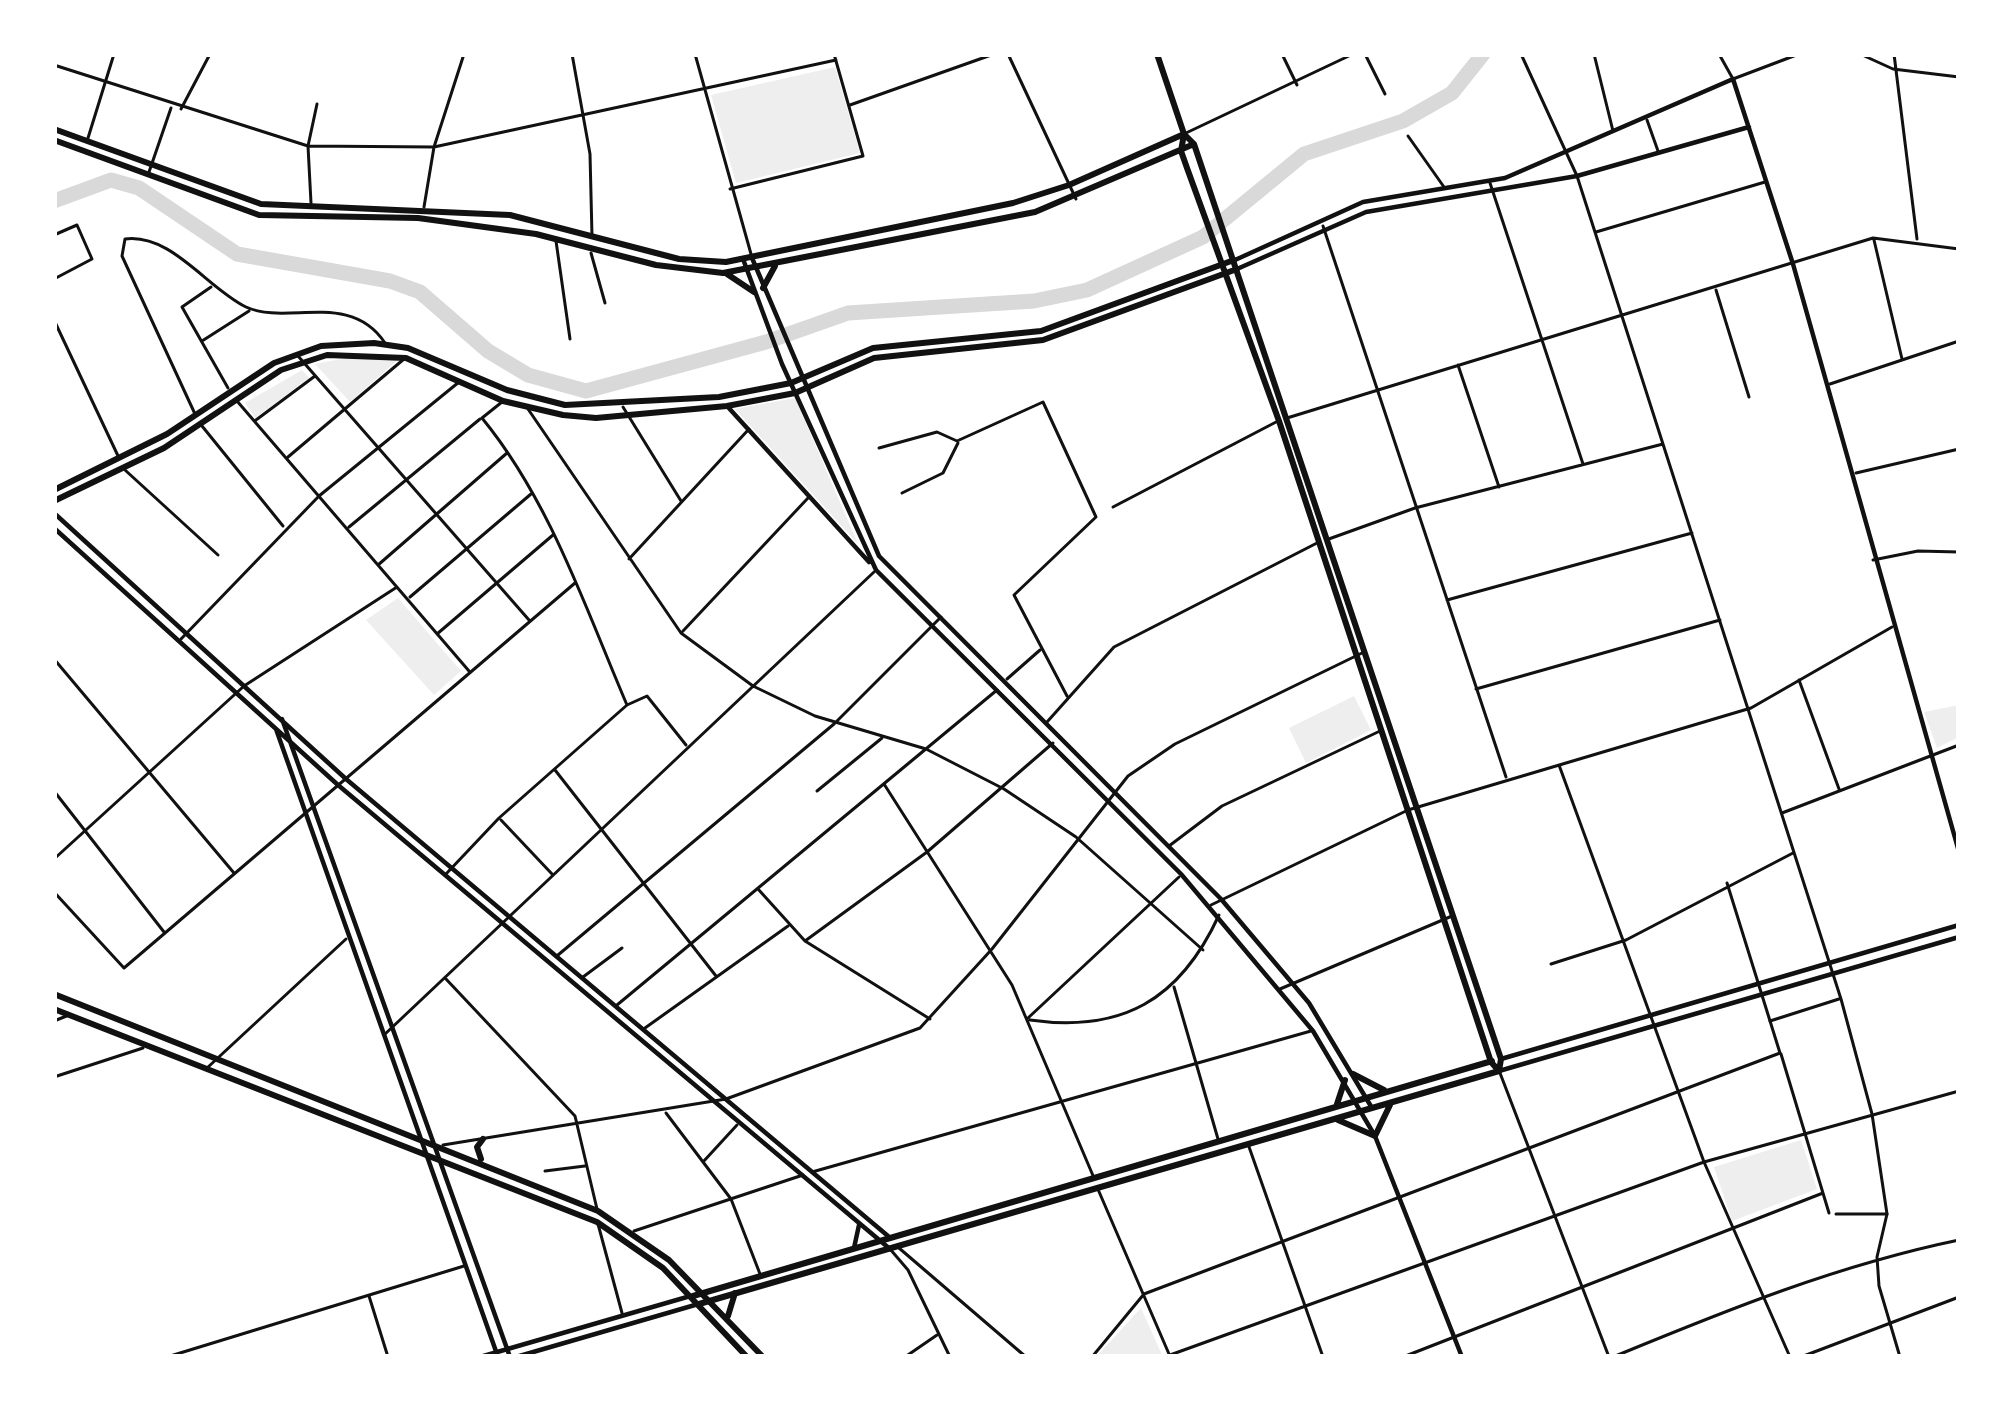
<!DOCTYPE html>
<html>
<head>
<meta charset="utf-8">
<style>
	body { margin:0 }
	#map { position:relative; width:2013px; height:1411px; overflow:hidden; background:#fff; font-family:"Source Sans 3",sans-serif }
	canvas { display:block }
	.frame { position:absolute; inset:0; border:57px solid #fff; pointer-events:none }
</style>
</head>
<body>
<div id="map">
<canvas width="2013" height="1411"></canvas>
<div class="frame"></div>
</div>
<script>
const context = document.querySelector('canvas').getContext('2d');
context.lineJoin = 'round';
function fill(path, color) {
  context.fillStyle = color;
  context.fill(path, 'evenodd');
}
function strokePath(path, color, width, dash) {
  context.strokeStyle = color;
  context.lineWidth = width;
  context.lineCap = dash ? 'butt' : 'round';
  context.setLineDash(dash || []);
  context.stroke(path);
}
const green = new Path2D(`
	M835,67L860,153L736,183L711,95Z
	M362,355L399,359L350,402L315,364Z
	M302,370L309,378L255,418L245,403Z
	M795,398L858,544L735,409Z
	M398,598L461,671L434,695L366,620Z
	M1354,696L1371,730L1306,763L1289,728Z
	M1959,705V737L1937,748L1924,712Z
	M1801,1140L1817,1189L1732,1221L1714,1167Z
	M1141,1308L1163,1357H1096Z`);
const river = new Path2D(`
	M54,201L111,180L139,188L237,254L390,281L420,292L488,351L528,375L586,391L766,342L848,313L1034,301L1087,290L1203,237L1304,154L1403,121L1452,93L1483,54`);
const pedestrian = new Path2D(`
	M817,791L882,738
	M1770,1021L1839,999
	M1781,1054L1829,1213
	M1704,1162L1790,1357
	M1836,1214H1887
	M1403,1357L1823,1193`);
const minor = new Path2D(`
	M572,54L590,154L592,236
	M695,54L751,254
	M1008,54L1076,199
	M1282,54L1297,85
	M1365,54L1385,94
	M1521,54L1577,176L1841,999L1872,1114L1887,1214L1877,1257L1879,1286L1900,1357
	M1594,54L1613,131
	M1719,54L1733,79L1799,54
	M1860,54L1893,69L1959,77
	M1894,54L1917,239
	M54,65L308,146L434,147L836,60
	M850,105L994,54
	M181,109L210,54
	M1647,120L1658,151
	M1186,133L1353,54
	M1408,136L1444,187
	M88,138L114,54
	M149,172L171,108
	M1490,183L1583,464
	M730,189L863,156L834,54
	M311,203L308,146L317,104
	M424,207L434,147L464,54
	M1323,226L1506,777
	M1596,232L1765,182
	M54,235L77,225L92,259L54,279
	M1874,240L1902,359
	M556,241L570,339
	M591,253L605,303
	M211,287L182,307L228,388
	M1716,290L1749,397
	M54,320L119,458
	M202,341L249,311
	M298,356L529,620
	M1458,365L1499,487
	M1830,384L1959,341
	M237,401L469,671
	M502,402L482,418C550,501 585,607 627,705
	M623,407L681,501
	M528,409L681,633L753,686L815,716L926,749L1004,789L1076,837L1203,950
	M195,414L122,256L125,239C171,233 207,288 246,307C287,326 350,290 385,343
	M1287,418L1873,238L1959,249
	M256,420L315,376
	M202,426L283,526
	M879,448L937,432L957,441L1043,402L1096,517L1014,595L1067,696
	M288,457L404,359
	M125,470L218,555
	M1856,473L1959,449
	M902,493L943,473L958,443
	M1113,507L1278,421
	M349,527L480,419
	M1326,540L1415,508L1663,444
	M629,559L749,429
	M1873,560L1918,551L1959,552
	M378,565L507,453
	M1959,595V663
	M410,597L531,494
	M1447,600L1692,533
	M683,631L808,498
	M437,634L553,535
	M181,639L319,496L459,382
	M54,659L234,873
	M1007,679L1040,650
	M1799,680L1839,789
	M1476,689L1720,620
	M1047,722L1114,647L1317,543
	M1559,765L1704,1162
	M555,770L716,976
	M884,784L1012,985L1094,1178
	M54,791L164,932
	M1782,813L1959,745
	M501,820L552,874
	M1169,846L1222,806L1380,731
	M54,859L244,686L397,587
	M446,874L499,818L627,705L647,696L686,745
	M758,889L805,941L930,1019
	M54,892L124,968L575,583
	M1211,905L1408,810L1751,708L1892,627
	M805,941L927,852L1053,743
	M558,955L834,724L941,617
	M1551,964L1626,940L1793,853
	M583,977L622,948
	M446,979L575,1116L597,1209
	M1174,987L1218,1139
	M1280,989L1452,916
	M617,1005L997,690
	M1028,1018L1179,877
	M1030,1020C1122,1033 1180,1000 1219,915
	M54,1021L69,1015
	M645,1028L788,926
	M384,1035L874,572
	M207,1068L346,939
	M1500,1073L1609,1357
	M54,1077L143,1048
	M666,1113L731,1199L760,1274
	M1248,1144L1323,1357
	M443,1145L726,1099L920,1028L992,949L1128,776L1175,744L1364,652
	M703,1162L737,1125
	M545,1171L585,1166
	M812,1172L1311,1031
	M1097,1187L1169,1354
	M598,1224L622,1313
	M634,1231L803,1175
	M899,1248L1026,1357
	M890,1249L908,1270L950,1357
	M369,1296L388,1357
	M1170,1355L1704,1162L1959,1091
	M167,1357L464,1266
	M905,1357L937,1335
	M1092,1357L1144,1294L1780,1053L1727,883
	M1613,1357C1727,1310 1838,1265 1959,1240
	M1801,1357L1959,1297`);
const tertiary = new Path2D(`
	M752,258L879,556L1221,899L1309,1003L1372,1108
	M743,259L782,364L876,570L1181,874L1313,1031L1375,1136L1462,1357
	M1235,260L1363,202L1505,178L1733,79L1793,264L1959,852
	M1237,269L1366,212L1577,176L1749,127
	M727,406L869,562
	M54,513L346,779L888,1236
	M54,528L338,785L890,1249
	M282,719L510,1357
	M276,729L498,1357
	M1501,1059L1959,925
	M1499,1071L1959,937
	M854,1248L859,1225
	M480,1357L687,1297
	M516,1357L695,1305`);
const secondary = new Path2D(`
	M1157,54L1184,134L1194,144L1501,1059L1499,1071
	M54,129L261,204L510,215L679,259L726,262L1013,203L1069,185L1184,134
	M1184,134L1181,151L1187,168L1279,421L1491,1062L1499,1071
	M54,140L259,215L418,218L536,234L656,265L723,273L1035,212L1194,144
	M727,274L754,292
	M763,288L775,266
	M54,490L167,434L274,363L321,346L374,343L408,348L507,390L565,405L719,397L791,383L873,348L1041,331L1234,260
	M54,501L164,448L281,370L327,355L406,358L503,401L563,415L596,418L727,406L795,393L874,358L1043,340L1237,269
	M1353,1074L1384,1090
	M1337,1104L1345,1080
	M1338,1120L1375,1136L1390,1105
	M693,1296L1492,1061
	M699,1304L1499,1071`);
const primary = new Path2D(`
	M54,994L598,1211L669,1260L763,1357
	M54,1009L597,1222L663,1268L747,1357
	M481,1159L477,1147L483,1139
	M728,1316L735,1293`);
fill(green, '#eee');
strokePath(river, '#d9d9d9', 15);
strokePath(pedestrian, '#111', 3);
strokePath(minor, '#111', 3);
strokePath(tertiary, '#111', 4.5);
strokePath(secondary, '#111', 6);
strokePath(primary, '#111', 6);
</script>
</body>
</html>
